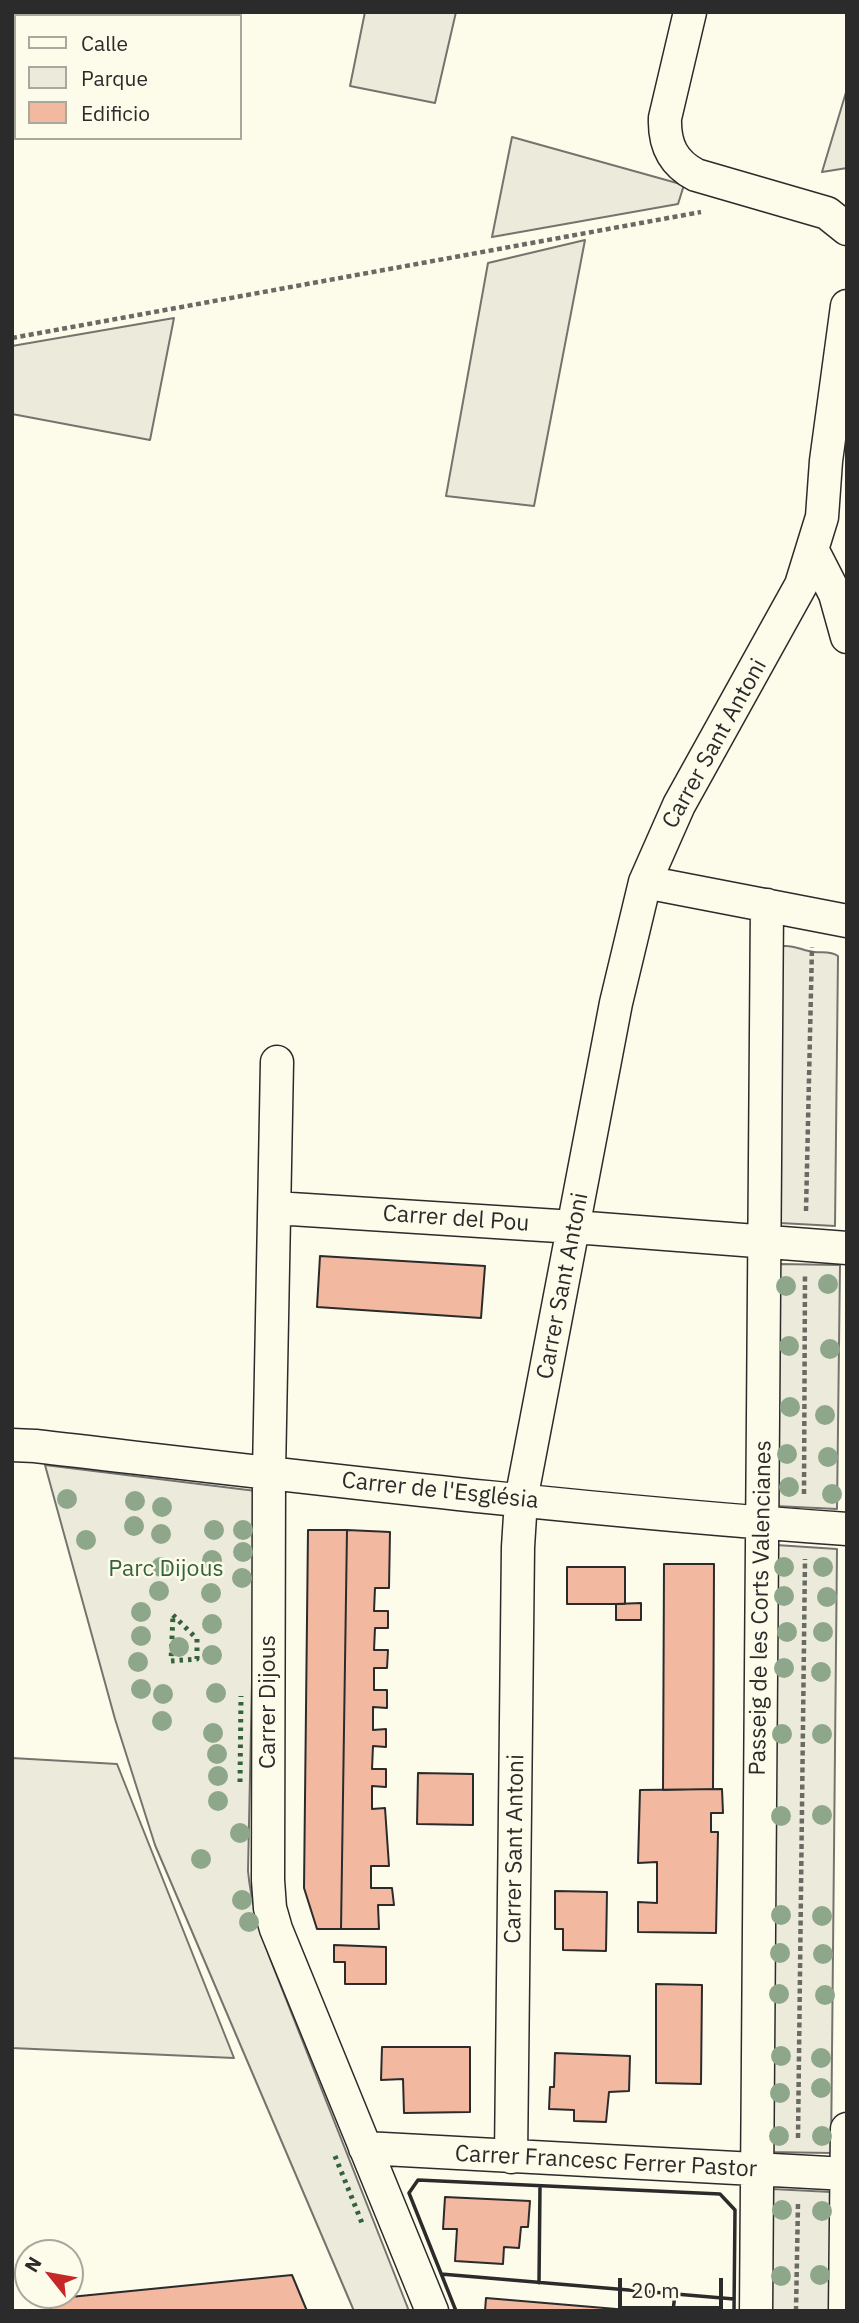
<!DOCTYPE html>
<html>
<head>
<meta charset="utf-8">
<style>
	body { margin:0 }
	#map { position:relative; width:859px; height:2323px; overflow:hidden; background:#fdfbea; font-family:"IBM Plex Sans",sans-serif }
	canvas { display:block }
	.frame { position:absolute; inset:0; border:14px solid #2b2b2b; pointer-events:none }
	.legend { position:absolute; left:14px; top:14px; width:228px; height:126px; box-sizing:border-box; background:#fdfbea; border:2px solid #a9a89e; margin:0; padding:9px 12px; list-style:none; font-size:21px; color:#2b2b2b }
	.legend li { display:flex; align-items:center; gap:14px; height:35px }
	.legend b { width:35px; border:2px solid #a9a89e }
	.north { position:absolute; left:14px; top:2239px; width:70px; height:70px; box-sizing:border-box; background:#fdfbea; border:2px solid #a9a89e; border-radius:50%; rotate:301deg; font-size:19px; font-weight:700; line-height:28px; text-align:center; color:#2b2b2b }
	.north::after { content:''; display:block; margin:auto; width:24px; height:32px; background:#c62828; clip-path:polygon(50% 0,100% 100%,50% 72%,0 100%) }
	.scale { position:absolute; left:618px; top:2278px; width:105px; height:32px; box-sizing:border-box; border:4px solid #2b2b2b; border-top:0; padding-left:9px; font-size:21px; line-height:24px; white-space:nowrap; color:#2b2b2b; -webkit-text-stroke:5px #fdfbea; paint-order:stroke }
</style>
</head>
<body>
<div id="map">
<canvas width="859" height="2323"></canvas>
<div class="frame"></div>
<ul class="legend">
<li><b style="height:9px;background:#fdfbea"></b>Calle</li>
<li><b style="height:19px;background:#ecebdb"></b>Parque</li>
<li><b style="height:19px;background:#f2b8a0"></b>Edificio</li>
</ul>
<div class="north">N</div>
<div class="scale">20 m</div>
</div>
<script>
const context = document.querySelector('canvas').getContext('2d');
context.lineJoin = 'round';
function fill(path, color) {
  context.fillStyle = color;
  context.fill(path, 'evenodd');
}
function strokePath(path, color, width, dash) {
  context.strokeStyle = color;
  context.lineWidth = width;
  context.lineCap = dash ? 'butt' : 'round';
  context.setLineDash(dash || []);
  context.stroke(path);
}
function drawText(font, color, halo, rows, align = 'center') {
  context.font = font + ' "IBM Plex Sans",sans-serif';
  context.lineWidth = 5;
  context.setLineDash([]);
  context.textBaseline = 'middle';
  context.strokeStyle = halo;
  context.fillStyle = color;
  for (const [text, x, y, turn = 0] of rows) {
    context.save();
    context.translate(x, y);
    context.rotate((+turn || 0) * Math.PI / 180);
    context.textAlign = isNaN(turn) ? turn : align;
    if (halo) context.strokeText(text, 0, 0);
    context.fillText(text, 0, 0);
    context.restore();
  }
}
const green = new Path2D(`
	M365,12H456L435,103L350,86Z
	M847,89V168L822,172Z
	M512,137L684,185L678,204L492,237Z
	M585,240L534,506L446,496L488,263Z
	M174,318L150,440L12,414V346Z
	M784,946C794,945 804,951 814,952C823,953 831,951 838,956L835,1226L780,1223V951Z
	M779,1264L840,1265L837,1509L775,1506Z
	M45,1465L256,1491L248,1871C251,1903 260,1931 271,1961L409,2311H354L155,1845L115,1719Z
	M776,1545L837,1549L831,2153L768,2152Z
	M12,1758L117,1764L234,2058L12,2048Z
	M772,2189L831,2192L829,2311H769Z`);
const building = new Path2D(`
	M320,1256L485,1266L481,1318L317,1307Z
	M308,1530H347L341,1929H317L304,1888Z
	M347,1530L390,1532L389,1588H375L374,1611H388V1628H375L374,1650H388L387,1668H374V1690H387V1708L373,1707V1730L386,1729V1747L373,1746L372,1769H386V1787L372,1786V1809L385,1808L389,1866H371V1888H392L394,1905H378L379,1929H341Z
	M664,1564H714L713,1789L663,1790Z
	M567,1567H625V1604H567Z
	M641,1603V1620H616V1604Z
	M418,1773L473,1774V1825L417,1824Z
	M722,1789L723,1813H711V1832H718L716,1933L638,1932V1902L657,1903V1862L638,1863L640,1790Z
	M555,1891L607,1892L606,1951L563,1950V1929H555Z
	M334,1945L386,1947V1984H345V1962H334Z
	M656,1984L702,1985L701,2084L656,2083Z
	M382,2047H470V2112L404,2113L403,2079L381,2080Z
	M555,2053L630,2056L629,2091L609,2092L606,2122L574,2121V2110L549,2109L550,2087H554Z
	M445,2197L530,2201L528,2227H521L519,2248L504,2247L503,2264L455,2261L457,2229H443Z
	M292,2275L307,2311H51L50,2299Z
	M486,2298L640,2311H485Z`);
const path = new Path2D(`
	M12,338L701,212
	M806,1211L812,947
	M804,1494L805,1276
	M798,2138L805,1559
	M796,2311L798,2203`);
const street = new Path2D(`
	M690,12L665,118C664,145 673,163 696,175L827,213L847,229
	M813,551L835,594L847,637
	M645,882L847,921
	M277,1062L269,1473L268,1880L270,1908L276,1929L432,2311
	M275,1208L574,1227L847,1248
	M12,1445L35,1446C305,1477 575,1510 847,1529
	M365,2148L847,2174
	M511,2157L518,1547L521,1500L616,1003L645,882L679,805L801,585L822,517L826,461L847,306
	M756,2311L767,905
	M845,2311L847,2129`);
const hedge = new Path2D(`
	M173,1615L197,1639V1659L171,1661Z
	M240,1782L241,1696
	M335,2156L362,2223`);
const wall = new Path2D(`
	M441,2274L734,2299
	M539,2283L540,2186
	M456,2311L409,2193L418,2180L720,2194L735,2210L734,2311
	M673,2311L675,2294`);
const trees = [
	[828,1284],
	[786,1286],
	[789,1346],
	[830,1349],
	[790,1407],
	[825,1415],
	[787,1454],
	[828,1457],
	[789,1487],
	[832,1494],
	[67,1499],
	[135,1501],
	[162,1507],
	[134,1526],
	[214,1530],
	[243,1530],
	[161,1534],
	[86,1540],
	[243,1552],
	[212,1560],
	[161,1567],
	[784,1567],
	[823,1567],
	[242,1578],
	[159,1591],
	[211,1593],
	[784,1596],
	[827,1597],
	[141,1612],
	[212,1624],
	[787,1632],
	[823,1632],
	[141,1636],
	[179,1647],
	[212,1655],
	[138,1662],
	[784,1668],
	[821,1672],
	[141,1689],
	[216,1693],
	[163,1694],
	[162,1721],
	[213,1733],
	[782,1734],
	[822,1734],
	[217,1754],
	[218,1776],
	[218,1801],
	[822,1815],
	[781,1816],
	[240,1833],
	[201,1859],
	[242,1900],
	[781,1915],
	[822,1916],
	[249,1922],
	[780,1953],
	[823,1954],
	[779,1994],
	[825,1995],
	[781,2056],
	[821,2058],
	[821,2088],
	[780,2093],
	[779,2136],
	[822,2136],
	[782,2210],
	[822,2211],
	[820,2275],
	[781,2276]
];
const streetNames = [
	["Carrer Sant Antoni",715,744,-61],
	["Carrer del Pou",456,1219,4],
	["Carrer Sant Antoni",563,1286,-79],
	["Carrer de l'Església",440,1491,6],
	["Passeig de les Corts Valencianes",761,1608,-89],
	["Carrer Dijous",268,1702,-90],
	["Carrer Sant Antoni",515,1849,-89],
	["Carrer Francesc Ferrer Pastor",606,2162,3]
];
const parkNames = [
	["Parc Dijous",166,1569]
];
fill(green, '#ecebdb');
strokePath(green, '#74746e', 2);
fill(building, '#f2b8a0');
strokePath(building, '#2b2b2b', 2);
strokePath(street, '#2b2b2b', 35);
strokePath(path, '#6a6964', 4.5, [5, 3.5]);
strokePath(street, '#fdfbea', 32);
strokePath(hedge, '#34623c', 5, [3.5, 5]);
strokePath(wall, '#2b2b2b', 3.5);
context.fillStyle = '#8ea78a';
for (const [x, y] of trees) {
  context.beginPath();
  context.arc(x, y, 10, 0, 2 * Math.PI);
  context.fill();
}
drawText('23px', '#2b2b2b', '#fdfbea', streetNames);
drawText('23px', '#34623c', '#fdfbea', parkNames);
</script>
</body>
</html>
